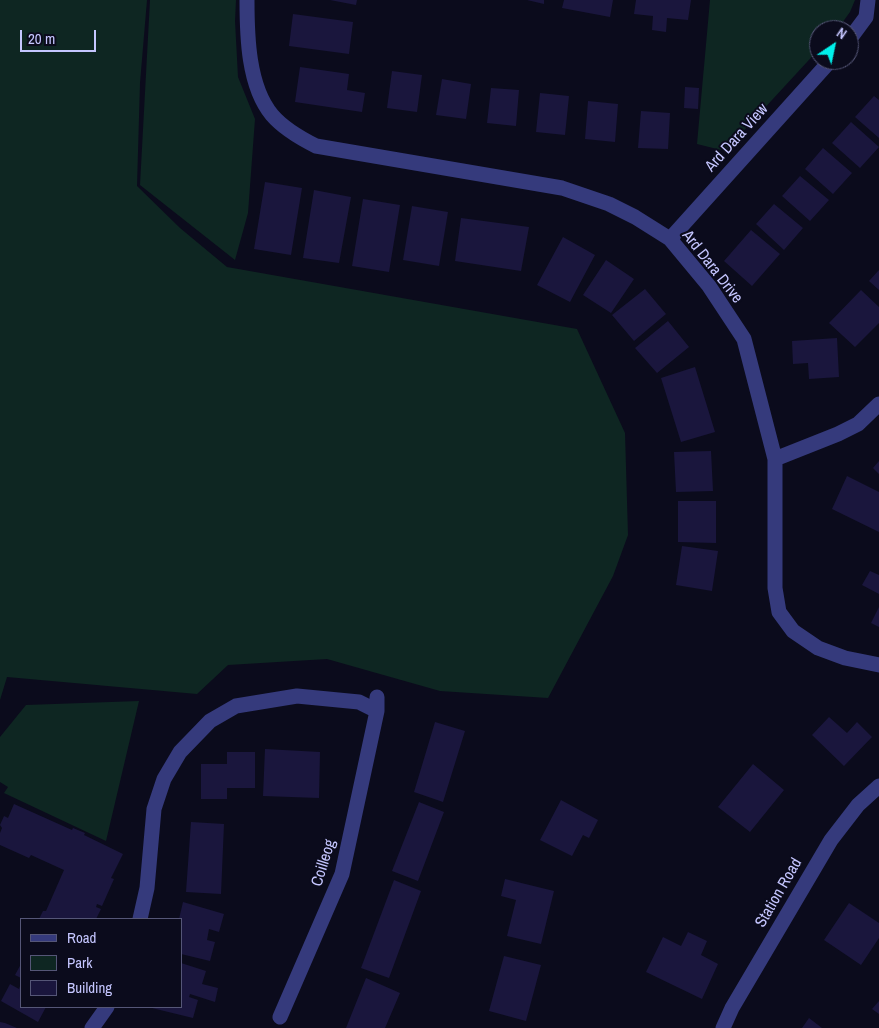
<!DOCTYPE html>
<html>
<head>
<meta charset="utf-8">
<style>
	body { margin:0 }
	#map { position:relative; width:879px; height:1028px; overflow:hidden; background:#0b0b1c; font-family:"Archivo Narrow",sans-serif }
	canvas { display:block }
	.legend { position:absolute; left:20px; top:918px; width:162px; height:90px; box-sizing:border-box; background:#0b0b1c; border:1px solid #555677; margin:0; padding:6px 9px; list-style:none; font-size:15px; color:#c5c6ff }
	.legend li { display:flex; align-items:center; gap:10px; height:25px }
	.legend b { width:25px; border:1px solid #555677 }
	.north { position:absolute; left:809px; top:20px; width:50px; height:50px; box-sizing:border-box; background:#0b0b1c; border:1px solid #555677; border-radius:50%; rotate:34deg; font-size:14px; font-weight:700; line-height:20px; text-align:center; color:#c5c6ff }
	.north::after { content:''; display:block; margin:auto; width:18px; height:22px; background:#00f0eb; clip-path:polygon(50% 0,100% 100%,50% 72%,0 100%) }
	.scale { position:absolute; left:20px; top:30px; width:76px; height:22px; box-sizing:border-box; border:2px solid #c5c6ff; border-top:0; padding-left:6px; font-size:15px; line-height:18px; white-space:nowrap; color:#c5c6ff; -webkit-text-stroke:4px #0b0b1c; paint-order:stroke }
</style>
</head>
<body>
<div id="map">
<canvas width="879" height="1028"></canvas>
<ul class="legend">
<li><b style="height:6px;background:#353a7c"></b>Road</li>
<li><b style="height:14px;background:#0e2622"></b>Park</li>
<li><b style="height:14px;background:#1a163d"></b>Building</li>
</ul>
<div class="north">N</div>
<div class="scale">20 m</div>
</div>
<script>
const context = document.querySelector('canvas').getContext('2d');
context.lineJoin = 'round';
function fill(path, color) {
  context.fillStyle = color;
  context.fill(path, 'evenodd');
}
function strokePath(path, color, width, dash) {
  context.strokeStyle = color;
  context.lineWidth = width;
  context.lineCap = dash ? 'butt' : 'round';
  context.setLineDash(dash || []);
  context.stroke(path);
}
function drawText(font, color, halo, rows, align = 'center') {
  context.font = font + ' "Archivo Narrow",sans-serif';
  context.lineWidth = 4;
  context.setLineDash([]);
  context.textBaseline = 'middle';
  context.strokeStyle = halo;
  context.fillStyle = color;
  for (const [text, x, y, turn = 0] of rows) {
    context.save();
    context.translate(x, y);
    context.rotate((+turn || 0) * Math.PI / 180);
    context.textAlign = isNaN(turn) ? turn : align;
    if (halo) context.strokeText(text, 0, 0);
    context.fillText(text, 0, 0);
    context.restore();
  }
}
const green = new Path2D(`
	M0,0H147L140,83L137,186L180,228L227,267L577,329L625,433L628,535L613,576L548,698L440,691L327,659L228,665L197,694L7,677L0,700Z
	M150,0H236L235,21L238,77L255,119L248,213L235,260L140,185Z
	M710,0H855L850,12L837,30H819V49L725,151L697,144Z
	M139,701L106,841L4,793L8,787L0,782V737L26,705Z`);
const building = new Path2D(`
	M330,0H357L356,5Z
	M527,0H544V4Z
	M564,0H613L610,17L562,8Z
	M636,0H691L688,20L667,18L666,32L652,30L653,16L634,14Z
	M293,14L353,22L349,54L289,46Z
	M300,67L349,74L347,90L365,93L362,112L295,102Z
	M392,71L422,75L417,112L387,108Z
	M442,79L471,84L466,119L436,115Z
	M685,87L699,88L698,109L684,108Z
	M491,88L519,90L516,126L487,123Z
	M540,93L569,96L565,135L536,132Z
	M874,96L879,100V138L855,117Z
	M588,101L618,104L615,142L585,139Z
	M641,111L670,113L668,149L638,148Z
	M851,122L879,147L860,168L832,143Z
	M823,148L852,173L833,194L805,169Z
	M800,176L829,200L810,221L782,196Z
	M265,182L302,188L291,255L254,249Z
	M314,190L351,197L339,263L303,258Z
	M363,199L400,205L389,272L352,266Z
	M774,204L803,228L784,250L756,224Z
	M412,206L448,212L439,266L403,260Z
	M461,218L529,227L521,271L455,261Z
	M751,230L780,254L752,286L724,261Z
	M563,237L595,255L570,302L537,285Z
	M606,260L634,279L611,313L583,295Z
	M879,270V290L869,281Z
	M645,289L666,314L634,341L612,315Z
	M861,290L879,307V323L855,347L829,323Z
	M668,321L689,347L657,373L635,348Z
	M837,338L839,377L809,379L808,363L793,364L792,341Z
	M695,367L715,432L681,442L661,378Z
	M711,451L713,491L676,492L674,452Z
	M879,461V474L873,468Z
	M847,476L879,492V532L832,509Z
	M678,501H716V543L678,542Z
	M682,546L718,551L712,591L676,585Z
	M870,571L879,575V594L862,585Z
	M879,607V627L871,623Z
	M829,717L847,733L857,722L872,737L844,766L812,735Z
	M435,722L465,731L443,802L414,792Z
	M265,749L320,752L319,798L263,796Z
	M227,752H255V788H227V799H201V764H227Z
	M753,764L784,790L750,832L718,807Z
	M561,800L598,820L589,838L583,835L572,856L540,840Z
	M419,802L444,812L418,881L392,871Z
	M14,804L72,830L73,828L85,833L84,835L123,854L111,878L114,879L102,906L97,904L96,907L101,909L96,919H39L43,911H46L64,870L31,855L29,858L0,845V833L2,828L0,825L4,816L8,818Z
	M191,822L224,824L221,894L186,892Z
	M505,879L554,891L541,944L507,936L516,900L501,896Z
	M394,880L421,891L389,978L361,968Z
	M183,902L224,914L219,932L209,929L207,940L215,942L210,961L181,954V919H179Z
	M849,903L879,923V938L861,965L824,940Z
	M688,932L707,941L701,955L718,964L702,999L646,972L663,937L681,946Z
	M504,956L541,965L526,1021L489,1011Z
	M181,963L206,971L202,984L218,988L215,1002L190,994L189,997L198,1000L193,1018L152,1008L153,1007H181Z
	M21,964V978L15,975Z
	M366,978L400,993L385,1028H346Z
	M21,983V1007H46L38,1022L1,1001L10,984L19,989Z
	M879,1001V1014L872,1009Z
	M809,1018L822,1028H802Z
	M0,1022L5,1023L17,1028H0Z`);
const minor = new Path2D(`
	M247,0C247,36 248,86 272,115C284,129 300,138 316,146L562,188L609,204L635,217L670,239L709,286L744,339L775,459V588L779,612L793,631L818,648L845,658L879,665
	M849,40L866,17L868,0
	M670,239L831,60
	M775,459L838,434L858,424L879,404
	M140,919L147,888L154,809L164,779L180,752L210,721L236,706L297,696L359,702L377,711
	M280,1017L342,874L377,711V697
	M92,1028L107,1007
	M723,1028L732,1008L831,840L858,805L879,786`);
const streetNames = [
	["Ard Dara View",737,138,-48],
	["Ard Dara Drive",712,267,52],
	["Coilleog",324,863,-73],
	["Station Road",779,893,-60]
];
fill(green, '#0e2622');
fill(building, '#1a163d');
strokePath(minor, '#353a7c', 15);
drawText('16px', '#c5c6ff', '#0b0b1c', streetNames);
</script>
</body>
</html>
